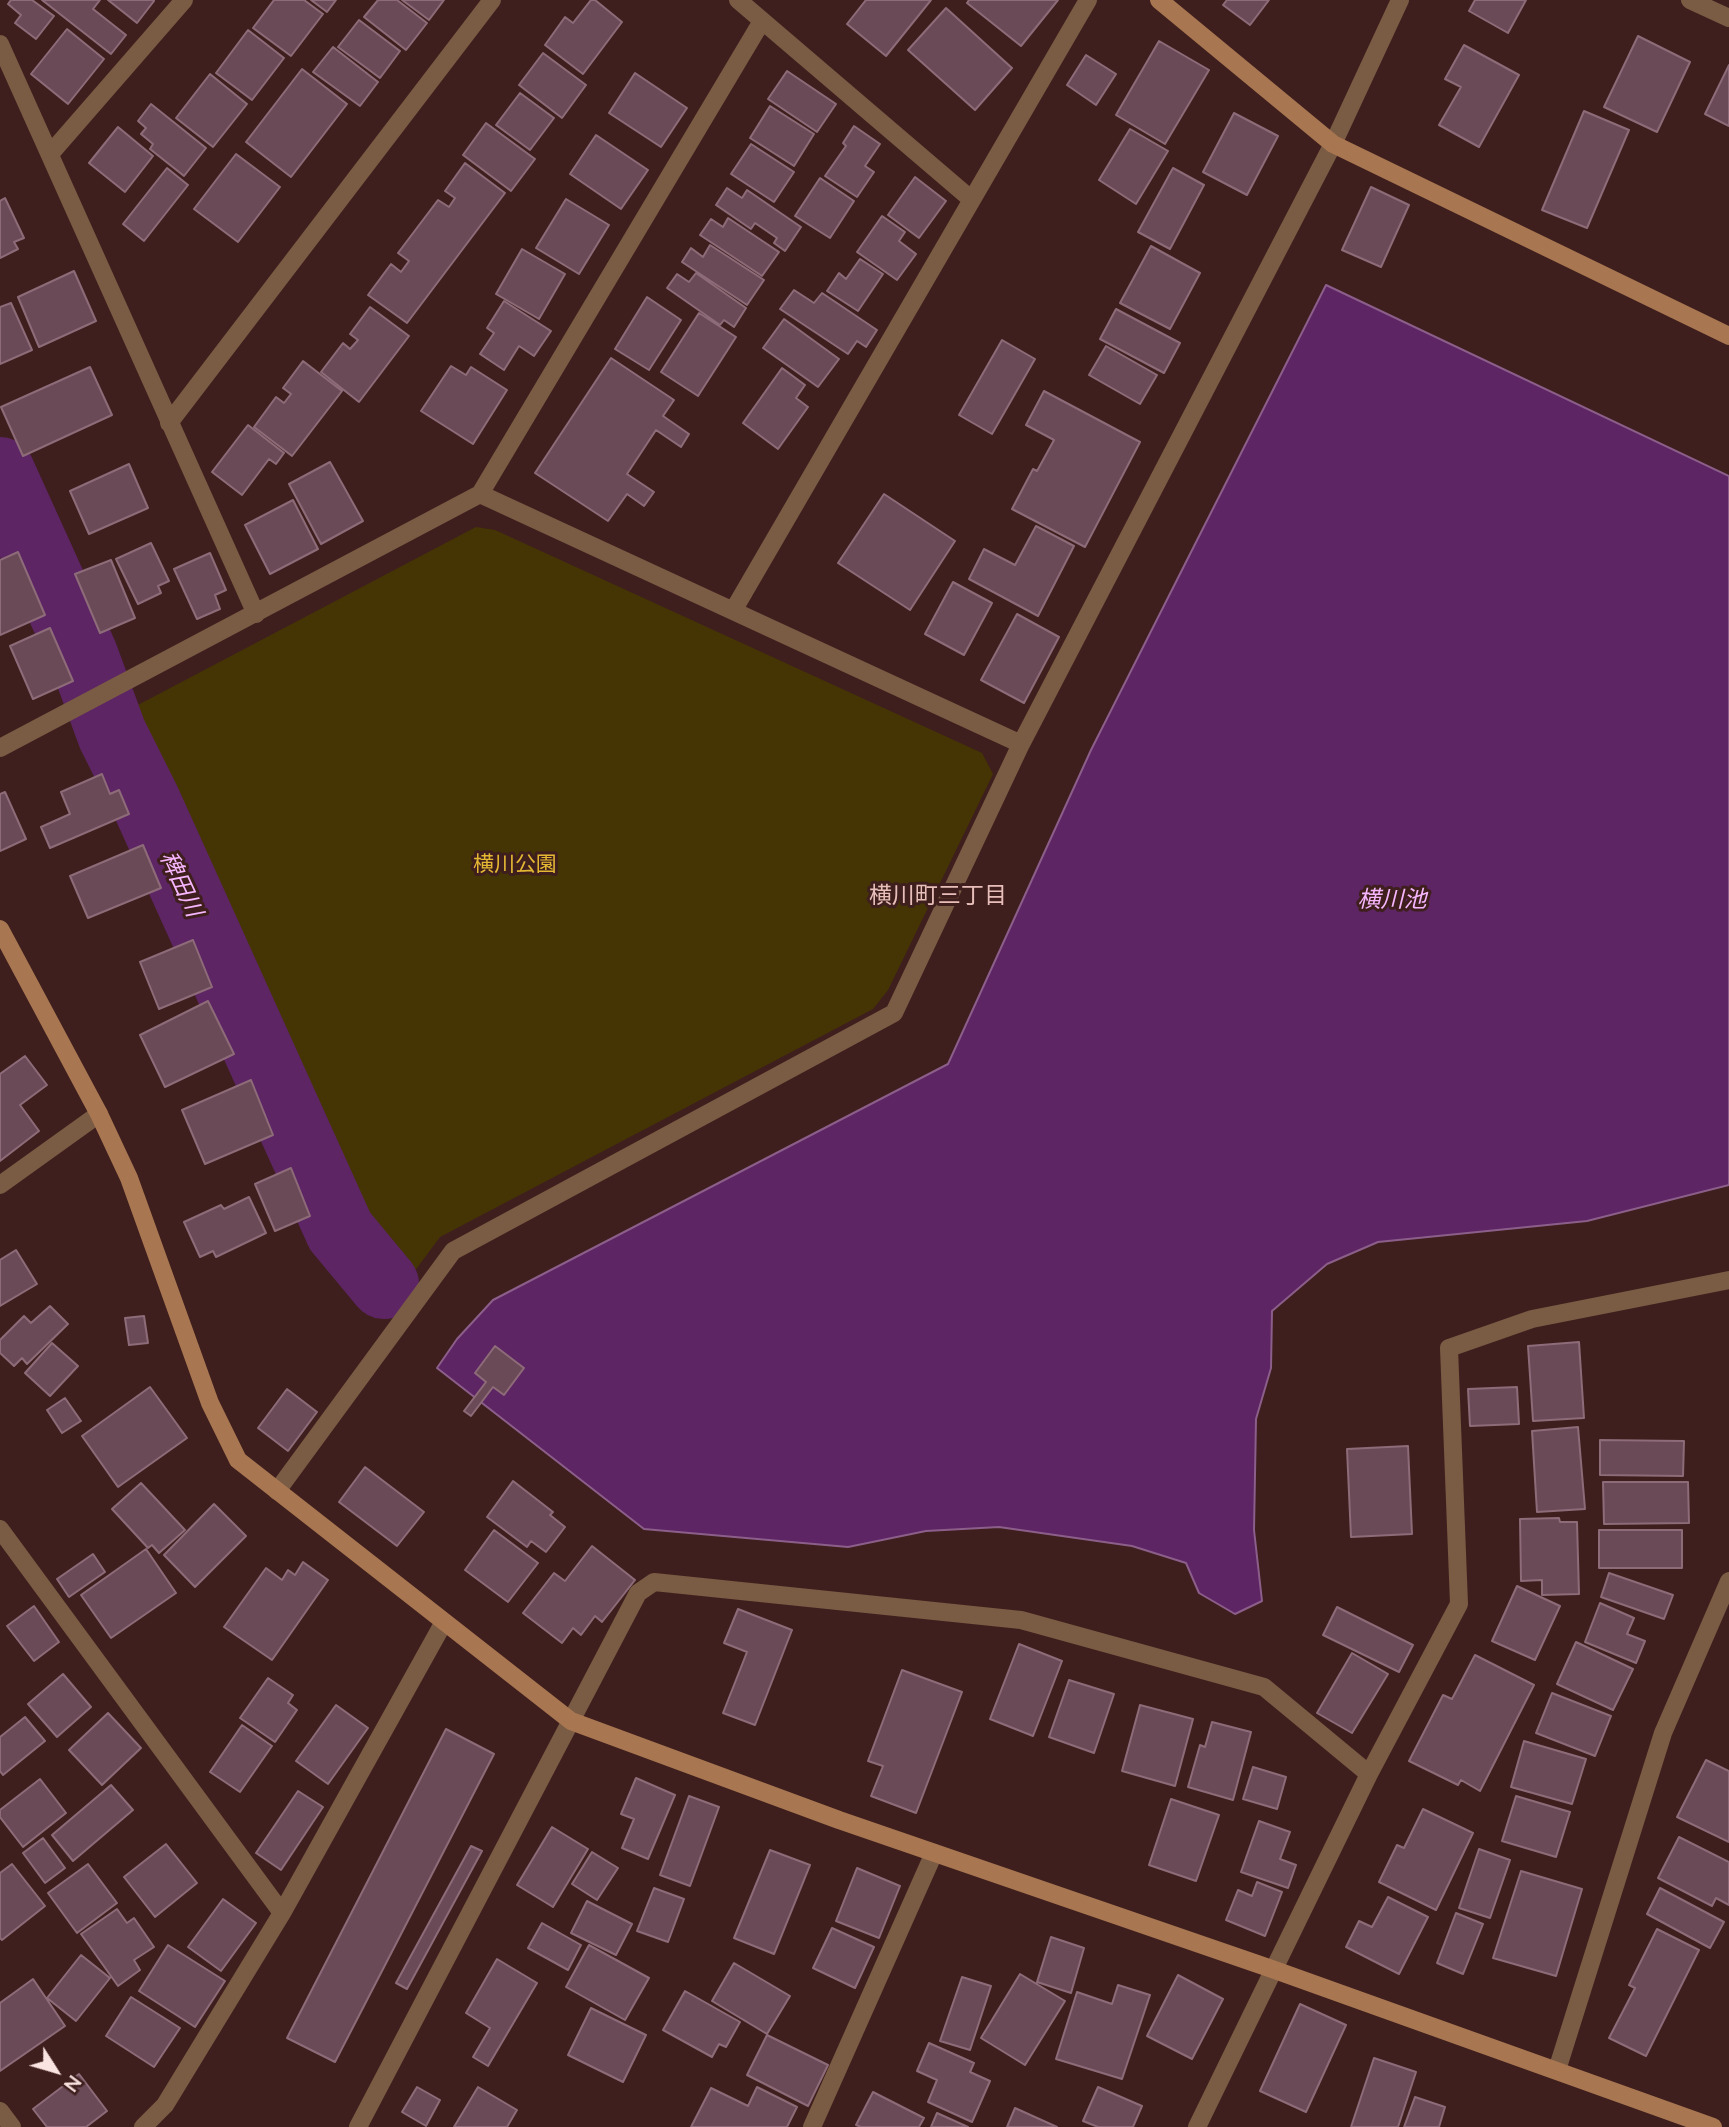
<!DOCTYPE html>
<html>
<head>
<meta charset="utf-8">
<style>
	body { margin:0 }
	#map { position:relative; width:1729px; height:2127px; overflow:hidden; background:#3e1f1d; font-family:Lato,sans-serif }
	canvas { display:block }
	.north { position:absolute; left:21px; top:2036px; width:70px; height:70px; -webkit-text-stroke:5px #3e1f1d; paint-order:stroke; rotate:127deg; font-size:19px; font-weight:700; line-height:28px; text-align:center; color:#fae4e2 }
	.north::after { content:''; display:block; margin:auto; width:24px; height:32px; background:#fae4e2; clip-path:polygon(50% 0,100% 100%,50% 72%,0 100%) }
</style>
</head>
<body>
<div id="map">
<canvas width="1729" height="2127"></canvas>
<div class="north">N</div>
</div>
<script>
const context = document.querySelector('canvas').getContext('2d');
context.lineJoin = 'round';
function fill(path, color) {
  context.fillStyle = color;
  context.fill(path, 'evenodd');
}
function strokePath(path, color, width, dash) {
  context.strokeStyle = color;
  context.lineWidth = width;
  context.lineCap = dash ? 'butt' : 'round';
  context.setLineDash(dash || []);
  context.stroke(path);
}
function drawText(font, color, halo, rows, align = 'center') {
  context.font = font + ' Lato,"Noto Sans JP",sans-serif';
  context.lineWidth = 6;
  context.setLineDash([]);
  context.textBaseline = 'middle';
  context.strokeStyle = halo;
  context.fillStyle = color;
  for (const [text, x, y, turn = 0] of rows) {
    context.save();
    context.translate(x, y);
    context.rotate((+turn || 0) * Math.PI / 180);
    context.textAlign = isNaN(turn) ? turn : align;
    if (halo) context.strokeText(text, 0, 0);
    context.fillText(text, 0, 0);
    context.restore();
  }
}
const green = new Path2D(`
	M476,527L495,530L982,753L993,774L888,990L873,1009L440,1237L405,1284L357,1219L316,1154L255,1009L117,716Z`);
const water = new Path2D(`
	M1326,285L1729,476V1185L1587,1221L1378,1242L1327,1264L1272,1311L1271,1368L1256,1419L1254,1530L1262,1601L1235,1614L1199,1593L1186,1563L1132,1546L999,1527L926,1531L848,1547L644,1529L437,1368L457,1339L493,1300L948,1064L1091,750Z`);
const river = new Path2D(`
	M0,472L83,655L112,734L146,802L340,1231L384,1284`);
const building = new Path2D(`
	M11,0H32L54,16L36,39L15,23L21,15L8,4Z
	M42,0H100L93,9L126,35L111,54Z
	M108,0H154V1L137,23Z
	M274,0H304L323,14L291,56L253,28Z
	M311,0H336L327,12Z
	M378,0H397L427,23L406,50L364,17Z
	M402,0H444L429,20Z
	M591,0H595L622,22L583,74L545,45L565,17L573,23Z
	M866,0H931L886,56L847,24Z
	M969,0H1058L1021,46L967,3Z
	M1227,0H1269L1250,25L1223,5Z
	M1475,0H1526L1508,33L1469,11Z
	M946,8L1012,68L975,110L908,50Z
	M359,20L400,51L380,78L338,47Z
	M67,29L104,59L68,104L31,74Z
	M248,30L284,58L252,100L216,73Z
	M1638,36L1690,62L1657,132L1604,107Z
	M1159,41L1209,70L1165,144L1116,115Z
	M1464,45L1519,75L1479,147L1439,125L1461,87L1445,79Z
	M333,47L378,82L360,106L313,72Z
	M543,53L586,85L562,118L519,85Z
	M1086,55L1116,74L1096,105L1067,85Z
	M1729,65V126L1705,114Z
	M302,69L347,104L291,177L246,142Z
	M787,71L836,104L817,132L768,99Z
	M635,73L687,108L661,147L609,113Z
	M210,74L247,104L213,147L176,118Z
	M520,93L554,118L530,150L496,125Z
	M151,104L206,148L184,176L150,149L153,144L141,134L146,128L138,121Z
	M770,106L814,134L794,166L750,138Z
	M1584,111L1629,130L1587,228L1542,210Z
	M1234,113L1278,136L1247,195L1203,172Z
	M486,123L535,159L511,191L463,155Z
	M854,126L880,144L865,166L874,172L857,197L825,176L846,146L843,143Z
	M118,127L153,156L125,192L89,163Z
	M1130,129L1168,151L1136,204L1099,180Z
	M596,135L648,170L621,209L570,174Z
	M751,144L794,172L774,202L731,174Z
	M236,154L280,187L238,242L194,209Z
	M465,163L505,193L407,323L368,295L391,264L401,272L409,261L398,253L438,200L449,207L455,198L445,191Z
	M167,168L188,185L144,241L123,224Z
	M1173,168L1204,185L1170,249L1138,232Z
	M915,177L946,201L919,238L888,215Z
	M820,178L854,201L830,238L795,216Z
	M1371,187L1409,205L1381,267L1342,250Z
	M727,188L742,198L747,190L801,227L785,251L774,243L777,238L755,223L751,229L716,205Z
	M5,198L24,238L14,242L18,249L0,258V201Z
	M566,199L609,225L579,274L536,248Z
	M882,216L905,232L899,241L916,254L897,280L857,252Z
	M728,218L779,252L762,276L700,235L711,219L723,227Z
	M710,245L764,280L747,305L682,262L691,248L703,257Z
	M1151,246L1200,273L1170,329L1120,303Z
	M522,249L565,274L539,319L496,294Z
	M860,259L883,274L858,311L827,291L839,273L846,279Z
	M74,271L96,321L39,347L18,297Z
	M696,273L746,308L734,327L724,320L720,325L667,288L677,274L689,282Z
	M794,290L814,303L822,293L877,330L866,347L857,341L848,354L780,309Z
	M647,297L681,320L649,370L615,349Z
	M504,301L551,331L534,356L519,346L504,370L480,354L494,333L487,328Z
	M11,303L32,350L0,364V307Z
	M370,307L409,336L359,402L321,372L343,343L350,349L358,340L350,334Z
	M1116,309L1180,343L1164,373L1100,339Z
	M699,313L736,337L698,396L661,372Z
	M784,319L839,359L818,387L763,348Z
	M1002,340L1035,359L992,434L959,415Z
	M1106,346L1157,375L1140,404L1089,375Z
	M611,358L674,400L663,416L689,434L681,447L656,430L627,474L654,492L644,506L627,494L608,521L535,473Z
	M303,361L342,391L292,456L254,427L276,397L284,403L291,394L283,388Z
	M451,366L466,375L471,367L507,390L473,444L421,411Z
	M90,367L112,415L23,456L1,407Z
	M782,368L805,385L796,398L808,407L778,449L743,423Z
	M1044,391L1140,442L1085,547L1012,509L1033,469L1037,471L1054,440L1026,425Z
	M248,425L284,453L276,464L269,459L242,495L212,472Z
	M330,462L363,521L321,544L289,484Z
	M129,464L148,508L89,534L70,491Z
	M884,494L955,541L910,610L838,563Z
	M293,500L318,549L270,574L245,525Z
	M1036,526L1074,546L1038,616L969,579L984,549L1015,565Z
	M151,543L169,581L158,586L161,593L138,604L116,559Z
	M18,552L45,615L0,635V560Z
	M210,553L226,590L215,595L220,609L197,619L174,569Z
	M111,560L135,618L100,633L75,574Z
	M953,582L992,603L964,655L925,634Z
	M1017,614L1059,637L1024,703L981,680Z
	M50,628L73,681L33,699L10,646Z
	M102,774L110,794L119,790L129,814L50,848L41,827L70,814L61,792Z
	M5,792L26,839L0,851V794Z
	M143,845L161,888L88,918L70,876Z
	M193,940L212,987L159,1009L140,962Z
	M208,1001L234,1054L165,1087L140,1035Z
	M25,1056L47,1085L20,1105L39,1131L0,1161V1074Z
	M251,1080L273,1135L205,1164L182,1110Z
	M291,1168L310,1216L275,1231L255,1184Z
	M249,1197L266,1233L216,1257L213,1251L200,1257L184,1222L221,1205L224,1209Z
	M16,1250L37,1284L0,1306V1260Z
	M50,1306L68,1324L27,1364L22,1358L14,1366L0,1353V1340L24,1316L31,1323Z
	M144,1316L148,1343L129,1345L125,1318Z
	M1579,1342L1584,1418L1533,1421L1528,1346Z
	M52,1343L78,1366L50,1396L25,1373Z
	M495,1346L524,1368L504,1395L493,1387L471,1416L464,1411L486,1382L475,1373Z
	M150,1387L187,1438L118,1487L82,1436Z
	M1517,1387L1519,1424L1470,1426L1468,1389Z
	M287,1389L317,1412L288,1451L258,1428Z
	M65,1398L81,1421L62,1433L47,1410Z
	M1578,1427L1585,1509L1537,1512L1532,1431Z
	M1600,1440L1684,1441L1683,1476L1600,1475Z
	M1408,1446L1412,1534L1351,1537L1347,1449Z
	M365,1467L424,1512L397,1546L339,1502Z
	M513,1481L553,1512L550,1515L565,1527L546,1552L531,1541L527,1547L487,1517Z
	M1603,1482H1688L1689,1523L1604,1524Z
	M141,1483L185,1530L159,1553L152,1545L148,1548L112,1509Z
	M214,1504L246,1536L195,1587L164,1555Z
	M1559,1518L1560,1522H1577L1579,1594L1542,1595V1580L1521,1581L1520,1519Z
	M494,1530L538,1563L508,1602L465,1570Z
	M1599,1530H1682V1568H1599Z
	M592,1546L635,1580L602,1622L595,1616L581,1635L573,1628L562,1643L523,1613L554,1573L565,1581Z
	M146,1549L176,1593L111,1638L81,1595Z
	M93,1554L105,1572L69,1597L57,1579Z
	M303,1562L328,1580L272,1660L224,1627L266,1568L282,1580L288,1570L295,1575Z
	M1609,1573L1673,1595L1664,1619L1601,1597Z
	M1517,1586L1560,1606L1535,1660L1492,1641Z
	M1600,1603L1634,1618L1627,1634L1645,1641L1636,1663L1585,1642Z
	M34,1606L59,1642L34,1661L7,1626Z
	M1337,1607L1413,1645L1399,1672L1323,1635Z
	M738,1609L792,1630L755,1725L723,1713L747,1652L724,1643Z
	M1576,1642L1633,1669L1613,1710L1557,1684Z
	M1019,1644L1062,1661L1033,1736L990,1719Z
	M1352,1653L1388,1674L1352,1733L1317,1713Z
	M1475,1655L1534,1685L1480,1791L1461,1780L1458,1785L1409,1761L1443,1695L1452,1699Z
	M902,1670L962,1692L916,1813L871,1796L883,1766L868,1761Z
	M63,1674L91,1707L57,1737L28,1704Z
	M268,1678L293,1695L288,1703L297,1710L275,1742L240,1718Z
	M1069,1680L1114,1694L1094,1753L1049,1737Z
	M1552,1693L1611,1716L1595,1756L1536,1733Z
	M336,1705L368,1728L328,1784L296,1761Z
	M1140,1705L1193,1719L1175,1786L1122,1771Z
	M108,1713L141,1748L102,1785L69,1750Z
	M25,1717L45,1741L3,1775L0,1771V1737Z
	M1212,1722L1251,1732L1233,1800L1188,1787L1200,1745L1205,1747Z
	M242,1725L272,1746L240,1792L210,1772Z
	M446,1729L494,1754L335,2062L287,2038Z
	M1524,1741L1586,1759L1572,1804L1511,1787Z
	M1706,1760L1729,1771V1842L1677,1817Z
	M1253,1767L1286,1777L1277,1809L1243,1799Z
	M636,1778L675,1795L648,1859L622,1848L634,1819L621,1814Z
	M40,1779L66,1813L23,1847L0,1817V1810Z
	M111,1785L133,1810L73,1861L52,1835Z
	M298,1791L323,1807L281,1870L256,1853Z
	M689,1796L719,1807L690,1886L660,1875Z
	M1516,1796L1570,1812L1556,1857L1502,1841Z
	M1171,1799L1219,1815L1196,1881L1149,1865Z
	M1423,1809L1473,1833L1436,1910L1379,1882L1397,1845L1404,1848Z
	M1259,1821L1290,1832L1280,1859L1296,1865L1288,1888L1241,1872Z
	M552,1827L588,1849L553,1907L517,1885Z
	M1679,1837L1729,1862V1905L1716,1898L1712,1906L1658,1878Z
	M43,1838L65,1868L45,1883L23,1853Z
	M166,1844L197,1883L155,1917L124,1877Z
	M471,1846L482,1851L407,1989L396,1983Z
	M1479,1849L1510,1860L1490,1918L1459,1908Z
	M770,1850L810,1865L774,1954L734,1938Z
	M592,1852L618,1868L597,1900L572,1884Z
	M12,1864L45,1906L2,1940L0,1938V1873Z
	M88,1864L117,1903L77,1933L48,1893Z
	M857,1868L900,1886L879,1938L836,1921Z
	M1521,1871L1582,1889L1556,1976L1493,1958Z
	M1257,1882L1282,1892L1265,1936L1226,1920L1238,1890L1252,1896Z
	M654,1888L684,1899L668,1942L637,1931Z
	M1660,1888L1724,1922L1710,1948L1647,1914Z
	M1388,1897L1428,1917L1399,1974L1346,1947L1359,1921L1372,1927Z
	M223,1899L256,1923L221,1971L188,1947Z
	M587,1901L632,1924L616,1955L571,1933Z
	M117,1909L127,1923L134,1918L154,1947L134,1960L140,1970L118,1986L81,1934Z
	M1456,1913L1483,1924L1463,1974L1437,1963Z
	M542,1923L581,1945L568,1970L528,1948Z
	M832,1928L874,1947L855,1988L813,1968Z
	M1657,1929L1699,1950L1646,2056L1609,2038L1635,1988L1629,1985Z
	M1051,1937L1084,1948L1071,1993L1037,1982Z
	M168,1945L225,1981L195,2027L139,1991Z
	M589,1945L649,1978L625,2020L566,1987Z
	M81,1955L110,1978L76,2021L47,1998Z
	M497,1959L537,1983L488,2066L473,2057L490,2028L466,2013Z
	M734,1963L790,1996L767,2034L712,2001Z
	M1020,1974L1065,2001L1025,2065L981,2038Z
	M1178,1975L1223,1999L1192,2059L1147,2036Z
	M962,1977L991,1986L970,2050L940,2041Z
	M33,1979L65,2026L0,2071V2003Z
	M1118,1985L1150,1995L1122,2079L1056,2059L1077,1992L1112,2004Z
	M685,1991L740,2022L726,2047L719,2044L712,2057L663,2030Z
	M131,1997L180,2028L154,2067L106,2036Z
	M1300,2004L1346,2025L1306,2112L1260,2091Z
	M591,2008L646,2035L623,2082L568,2055Z
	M767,2035L828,2065L808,2106L747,2075Z
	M929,2043L974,2063L970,2072L990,2081L972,2122L928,2102L937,2080L917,2071Z
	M1374,2058L1416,2072L1398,2127H1351Z
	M79,2074L107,2111L86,2127H47L33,2109Z
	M417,2087L440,2100L426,2126L402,2112Z
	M478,2087L517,2110L507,2127H454Z
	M757,2087L797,2107L787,2127H691L711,2088L748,2106Z
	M1098,2087L1142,2106L1133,2127H1098L1083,2121Z
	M873,2092L924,2118L919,2127H861L856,2125Z
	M1415,2097L1445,2107L1439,2127H1404Z
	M1015,2108L1057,2127H1007Z
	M937,2113L968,2127H931Z`);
const street = new Path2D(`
	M738,0L972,200
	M1690,0L1729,18
	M0,44L256,614
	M50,154L184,0
	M169,423L492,0
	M480,494L1021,744
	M733,611L1088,0
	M0,748L480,494L762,21
	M0,1185L99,1114
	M277,1491L453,1251L894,1013L1021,744L1333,144L1400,0
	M0,1529L282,1913
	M1557,2070L1663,1733L1729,1581
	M0,2111L12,2127
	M143,2127L165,2105L282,1913L444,1622
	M358,2127L638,1593L654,1582L1021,1620L1264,1687L1369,1774
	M812,2127L934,1853
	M1197,2127L1369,1774L1459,1604L1449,1348L1532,1319L1729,1280`);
const secondary = new Path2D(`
	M1159,0L1333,144L1729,336
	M0,929L99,1114L129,1178L210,1403L238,1460L571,1721L839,1820L1272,1969L1713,2127`);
const parkNames = [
	["横川公園",515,864]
];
const waterNames = [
	["稗田川",181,884,65],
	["横川池",1392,900]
];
const neighbourhoodNames = [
	["横川町三丁目",938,896]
];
fill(green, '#453505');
fill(water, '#5d2564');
strokePath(water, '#8c5e8a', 2);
strokePath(river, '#5d2564', 70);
fill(building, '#6b4a57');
strokePath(building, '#8d6b78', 2);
strokePath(street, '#7a5b44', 18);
strokePath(secondary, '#a87651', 18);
drawText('21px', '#e5b833', '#3e1f1d', parkNames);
drawText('italic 23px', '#f6b6fe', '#3e1f1d', waterNames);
drawText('23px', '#e7beb9', '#3e1f1d', neighbourhoodNames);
</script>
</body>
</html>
